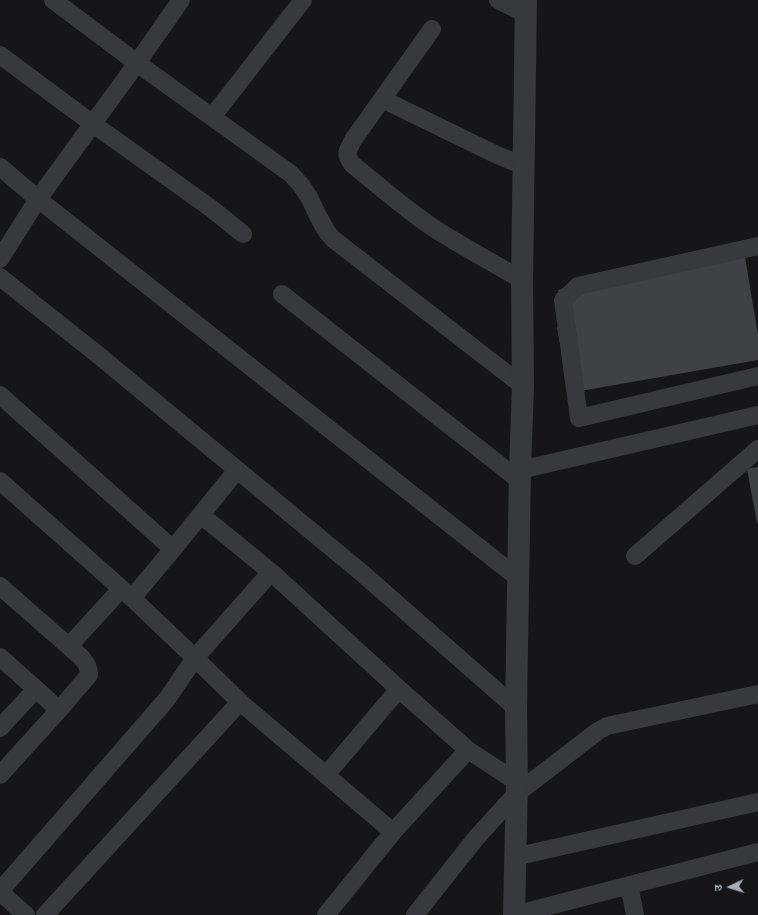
<!DOCTYPE html>
<html>
<head>
<meta charset="utf-8">
<style>
	body { margin:0 }
	#map { position:relative; width:758px; height:915px; overflow:hidden; background:#161618; font-family:"Open Sans","Noto Sans Devanagari",sans-serif }
	canvas { display:block }
	.north { position:absolute; left:710px; top:867px; width:40px; height:40px; -webkit-text-stroke:3px #111113; paint-order:stroke; rotate:266deg; font-size:11px; font-weight:700; line-height:16px; text-align:center; color:#a7afb9 }
	.north::after { content:''; display:block; margin:auto; width:14px; height:18px; background:#a7afb9; clip-path:polygon(50% 0,100% 100%,50% 72%,0 100%) }
</style>
</head>
<body>
<div id="map">
<canvas width="758" height="915"></canvas>
<div class="north">उ</div>
</div>
<script>
const context = document.querySelector('canvas').getContext('2d');
context.lineJoin = 'round';
function fill(path, color) {
  context.fillStyle = color;
  context.fill(path, 'evenodd');
}
function strokePath(path, color, width, dash) {
  context.strokeStyle = color;
  context.lineWidth = width;
  context.lineCap = dash ? 'butt' : 'round';
  context.setLineDash(dash || []);
  context.stroke(path);
}
const building = new Path2D(`
	M745,257L758,335V360L569,393L557,327L564,326L558,290Z
	M758,467V523H757L747,469Z`);
const minor = new Path2D(`
	M53,0L137,63L291,174L301,185L309,197L318,216L327,232L333,239L523,386
	M498,0L526,14
	M432,29L353,140C348,151 344,153 352,164C378,185 404,208 432,227C461,246 492,262 522,280
	M0,55L93,124L212,209L243,234
	M382,99L497,155L524,166
	M212,117L303,0
	M0,167L38,199L81,233L518,578
	M758,246L578,286L563,300L579,418L758,376
	M0,259L38,199L137,63L181,0
	M0,277L97,354L362,573L516,708
	M282,294L519,480
	M0,395L173,549L132,598
	M520,470L758,415
	M0,481L132,598L195,658L271,572L399,689L468,750L517,782
	M201,515L271,572
	M173,549L237,470
	M635,556L758,449
	M0,586L81,657C86,663 89,667 89,675L59,710
	M69,646L121,589
	M0,657L36,689L59,710L0,775
	M240,702L393,832
	M0,728L36,689
	M326,775L399,689
	M514,857L758,802
	M629,885L635,915
	M0,891L167,699L195,658L240,702L45,915
	M0,892L26,915
	M326,915L393,832L468,750
	M415,915L476,838L516,794L598,731L607,726L758,694
	M514,915L758,852`);
const tertiary = new Path2D(`
	M514,915L517,782L516,708L520,470L523,386L522,280L526,0`);
fill(building, '#404145');
strokePath(minor, '#37393d', 18);
strokePath(tertiary, '#37393d', 22);
</script>
</body>
</html>
